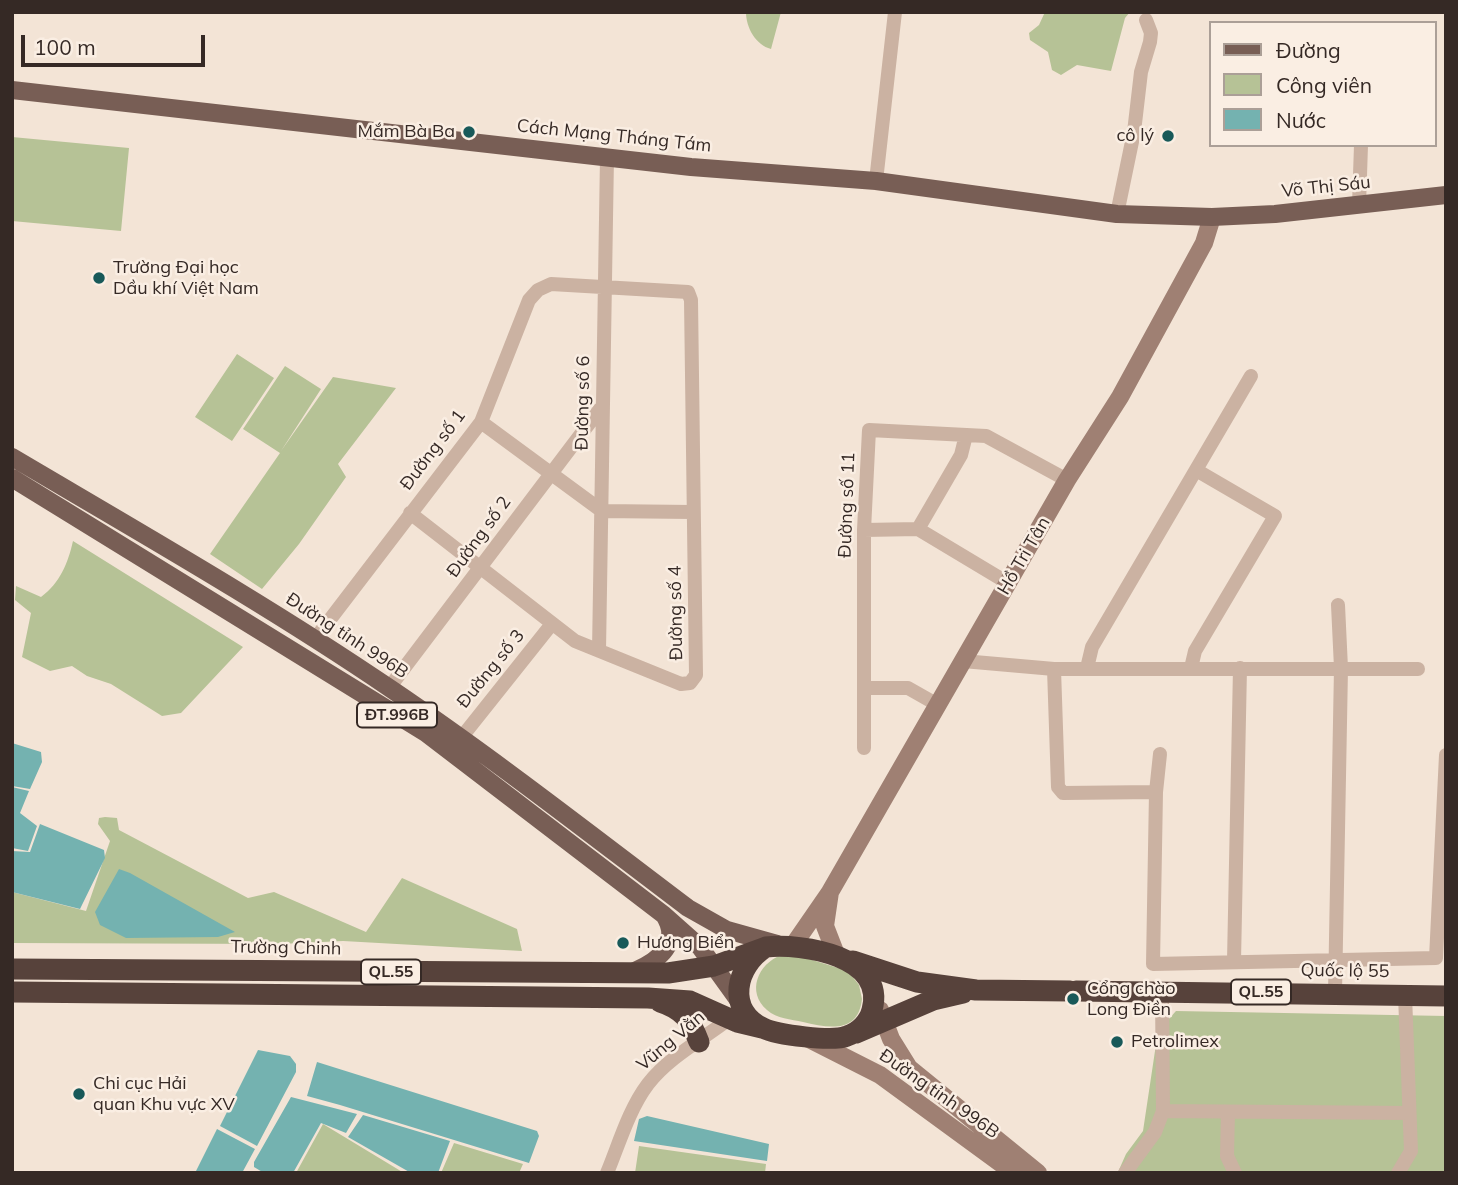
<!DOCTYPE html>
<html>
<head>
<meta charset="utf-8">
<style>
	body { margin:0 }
	#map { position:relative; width:1458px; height:1185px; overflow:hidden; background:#f3e4d6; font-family:Mulish,sans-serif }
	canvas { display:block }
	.frame { position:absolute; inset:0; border:14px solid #352925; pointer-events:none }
	.legend { position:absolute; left:1209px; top:21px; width:228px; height:126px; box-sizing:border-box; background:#faeee3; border:2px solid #ab9f97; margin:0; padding:9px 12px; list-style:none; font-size:21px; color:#352925 }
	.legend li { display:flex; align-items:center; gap:14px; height:35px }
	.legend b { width:35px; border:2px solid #ab9f97 }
	.scale { position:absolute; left:21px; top:35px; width:184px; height:32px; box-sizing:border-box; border:4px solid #352925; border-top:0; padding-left:9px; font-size:21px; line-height:24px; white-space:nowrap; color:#352925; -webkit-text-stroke:5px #faeee3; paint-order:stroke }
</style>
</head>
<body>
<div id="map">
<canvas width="1458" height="1185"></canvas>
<div class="frame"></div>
<ul class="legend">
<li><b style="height:9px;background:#785e55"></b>Đường</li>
<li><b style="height:19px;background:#b6c296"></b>Công viên</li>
<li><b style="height:19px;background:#74b2b0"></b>Nước</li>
</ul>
<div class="scale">100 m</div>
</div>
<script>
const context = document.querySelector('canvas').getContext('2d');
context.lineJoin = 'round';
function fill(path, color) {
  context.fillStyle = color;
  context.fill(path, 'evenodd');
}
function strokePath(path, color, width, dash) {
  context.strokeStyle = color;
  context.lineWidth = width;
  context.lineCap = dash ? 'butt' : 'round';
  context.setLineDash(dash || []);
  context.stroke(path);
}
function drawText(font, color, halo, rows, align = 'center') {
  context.font = font + ' Mulish,sans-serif';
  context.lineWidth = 5;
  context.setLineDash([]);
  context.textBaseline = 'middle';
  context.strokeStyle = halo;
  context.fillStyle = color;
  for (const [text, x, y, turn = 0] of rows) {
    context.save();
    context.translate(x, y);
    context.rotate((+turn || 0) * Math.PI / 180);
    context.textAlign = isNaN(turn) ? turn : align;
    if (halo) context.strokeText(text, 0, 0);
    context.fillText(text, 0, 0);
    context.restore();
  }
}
const green = new Path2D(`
	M746,12H781L771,49C756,45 746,28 746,12Z
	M1045,12H1130L1125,18L1111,71L1077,65L1061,75L1052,70L1048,52L1030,40L1029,33L1039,25Z
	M12,137L129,148L121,231L12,221Z
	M237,354L274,378L232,441L195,417Z
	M285,366L321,389L281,451L333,377L396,388L338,464L346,477L299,544L262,589L210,554L280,453L243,429Z
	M73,541L243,647L181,713L162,716L111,684L87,676L72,666L50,671L22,657L31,613L15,600L16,586L41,597C60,583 68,563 73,541Z
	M105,817L117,818L119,830L248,898L274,892L366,932L402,878L517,929L522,951L343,941L280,944L12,943V892L86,911L110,841L98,824L99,818Z
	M781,955H796L848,971L859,985L862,999C858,1034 829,1028 803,1022C791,1019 777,1019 767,1010C746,992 758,964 781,955Z
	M1176,1011L1446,1016V1173L1118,1172L1126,1154L1143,1131L1158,1031Z
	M323,1124L404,1173H296Z
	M454,1143L523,1164L519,1173H441Z
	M639,1146L766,1164L765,1173H635Z`);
const water = new Path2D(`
	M12,743L41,752L42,762L30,789L12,786Z
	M12,787L29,791L20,813L37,826L28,851L12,848Z
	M40,824L104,850L105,858L80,909L12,892V851L30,852Z
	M119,869L130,873L235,932L218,937L126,938L100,925L95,912Z
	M258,1050L290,1056L296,1064V1072L257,1146L220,1126Z
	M317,1062L537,1131L539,1136L529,1163L340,1105L307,1096Z
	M291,1097L357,1114L346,1133L321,1123L293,1173H264L254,1167V1162Z
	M363,1115L450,1141L438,1173H411L348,1137Z
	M647,1116L769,1144L767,1161L634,1141L639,1119Z
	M217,1129L255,1149L242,1173H195Z`);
const street = new Path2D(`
	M876,181L895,12
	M1359,205L1361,145
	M1117,214L1134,132L1141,72L1150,42L1151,33L1146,20
	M481,422L602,511L692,512
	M918,529L961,455L966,435
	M864,530L918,529L1008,583
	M315,639L481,422L529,300L538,290L551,284L688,292L691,300L696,675L690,683L681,684L575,641L410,513
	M599,651L607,157
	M963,661L1054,669H1418
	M1087,668L1092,647L1251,376
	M1191,668L1195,651L1275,516L1196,470
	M1054,669L1058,787L1063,793L1156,792
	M389,688L600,409
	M866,688H908L938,705
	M461,738L551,625
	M864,748V530L869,430L986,436L1067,480
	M1160,754L1156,792L1153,964L1436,958L1446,755
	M1234,961L1240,668
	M1335,993L1341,668L1338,605
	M1163,1111L1409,1113
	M1228,1112L1227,1156L1235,1173
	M607,1173C619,1144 629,1109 648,1084C669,1057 703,1039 729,1019
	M1125,1173L1155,1132L1163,1111L1162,992
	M1398,1173L1411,1151L1405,995`);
const secondary = new Path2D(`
	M830,892L1067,480L1120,397L1204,243L1212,217
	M792,947L830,892L825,926L837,957
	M880,1010L891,1039L909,1068L1038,1173
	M809,1039L880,1075L1014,1173`);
const primary = new Path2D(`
	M12,90L691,167L876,181L1117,214L1212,217L1275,214L1446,195
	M12,457C139,532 269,606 391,689C493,758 590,834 688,908L727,930L777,944
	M12,478L426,733L664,915L700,947L741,1004
	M635,971C659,960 682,943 664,915`);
const highway = new Path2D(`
	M766,947C802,943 887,956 872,1010C869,1022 859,1032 847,1036C833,1042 777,1035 763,1028C726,1010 735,966 766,947Z
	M853,961L917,982L976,990L1070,991
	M12,969L668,973L714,966L766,947
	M1076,991L1446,996
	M12,992L648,998L690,1001L737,1022L762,1028
	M660,1002C682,1009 691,1020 699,1042
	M856,1033L933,1000L963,993`);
const markers = [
	[469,132,7,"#185959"],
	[1168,136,7,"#185959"],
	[99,278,7,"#185959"],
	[623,943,7,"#185959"],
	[1073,999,7,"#185959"],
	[1117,1042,7,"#185959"],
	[79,1094,7,"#185959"]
];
const shields = [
	[397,715,80],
	[391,972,60],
	[1261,992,60]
];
const shieldNames = [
	["ĐT.996B",397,715],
	["QL.55",391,972],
	["QL.55",1261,992]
];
const poiNames = [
	["Mắm Bà Ba",455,132,"right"],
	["cô lý",1154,136,"right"],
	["Trường Đại học",113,268],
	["Dầu khí Việt Nam",113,289],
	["Hương Biển",637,943],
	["Cổng chào",1087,989],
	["Long Điền",1087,1010],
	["Petrolimex",1131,1042],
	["Chi cục Hải",93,1084],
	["quan Khu vực XV",93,1105]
];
const streetNames = [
	["Cách Mạng Tháng Tám",614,136,6],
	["Võ Thị Sáu",1326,187,-6],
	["Đường số 6",583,403,-89],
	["Đường số 1",433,450,-53],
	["Đường số 11",847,505,-88],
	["Đường số 2",479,537,-54],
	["Hồ Tri Tân",1024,556,-60],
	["Đường số 4",676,613,-91],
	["Đường tỉnh 996B",347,636,33],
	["Đường số 3",491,669,-51],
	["Trường Chinh",286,948,1],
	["Quốc lộ 55",1345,971,1],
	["Vũng Vằn",671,1041,-40],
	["Đường tỉnh 996B",939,1094,35]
];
fill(green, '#b6c296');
fill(water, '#74b2b0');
strokePath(street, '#cbb2a2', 14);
strokePath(secondary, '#9f8073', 18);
strokePath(primary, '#785e55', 18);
strokePath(highway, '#57423b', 21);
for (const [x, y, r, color] of markers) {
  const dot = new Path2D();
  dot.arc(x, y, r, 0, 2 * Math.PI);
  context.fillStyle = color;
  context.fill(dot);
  strokePath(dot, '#faeee3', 2.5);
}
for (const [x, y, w] of shields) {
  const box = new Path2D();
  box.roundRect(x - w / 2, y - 12.5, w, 25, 5);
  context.fillStyle = '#faeee3';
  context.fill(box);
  strokePath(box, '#352925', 2);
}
drawText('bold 16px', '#352925', null, shieldNames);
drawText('18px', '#352925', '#faeee3', poiNames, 'left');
drawText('18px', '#352925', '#faeee3', streetNames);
</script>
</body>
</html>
